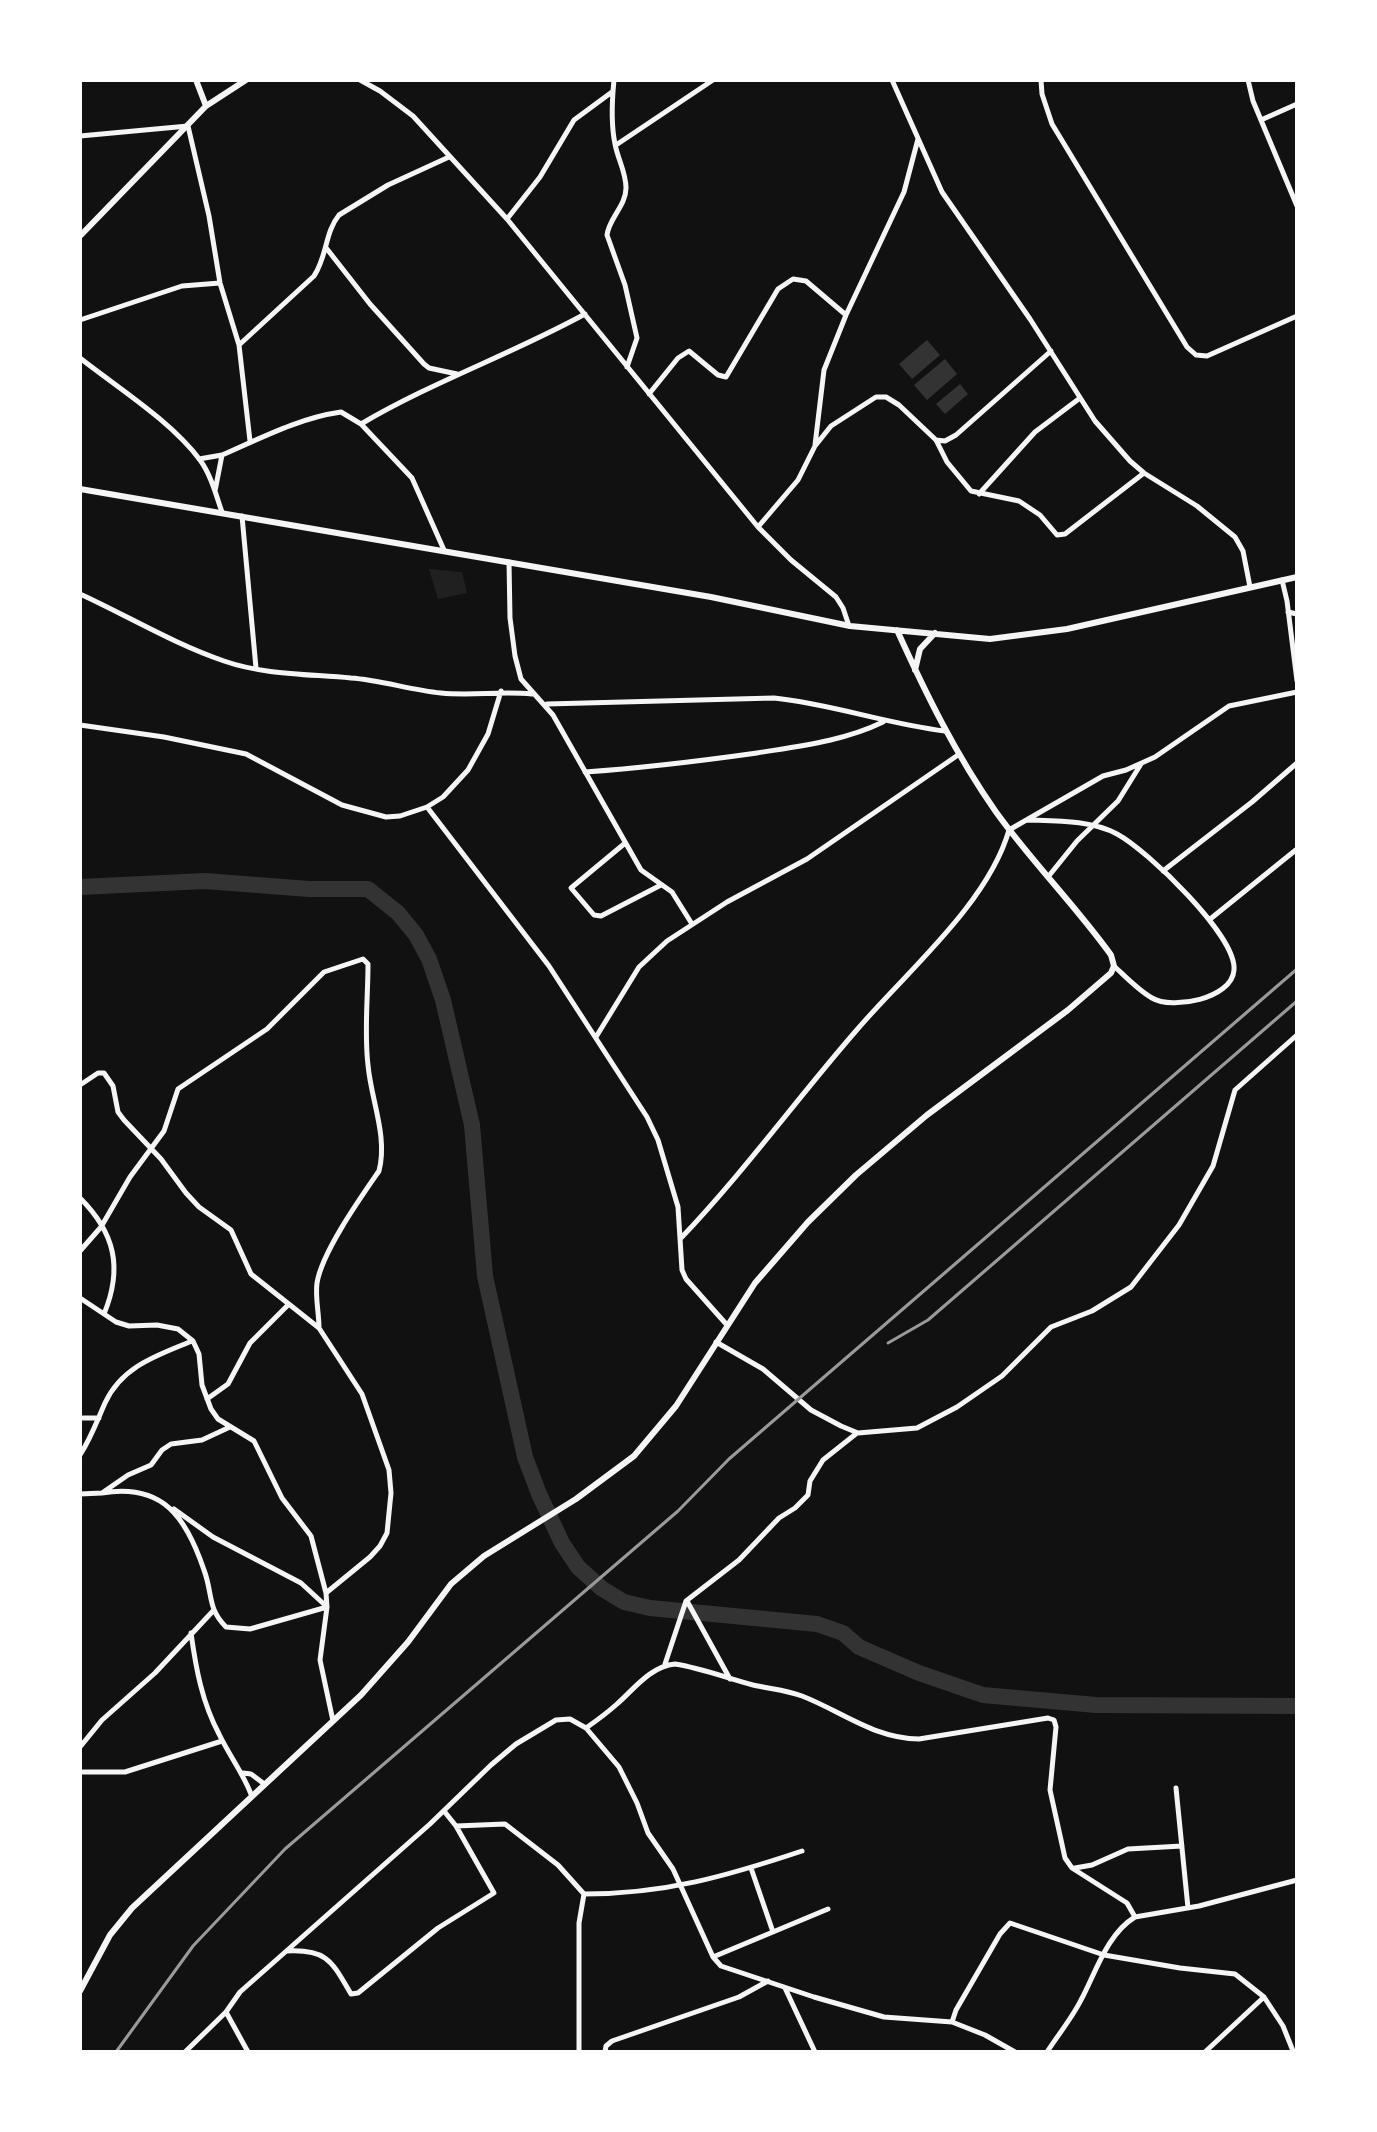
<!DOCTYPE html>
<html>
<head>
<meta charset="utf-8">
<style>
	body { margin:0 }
	#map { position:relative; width:1377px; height:2132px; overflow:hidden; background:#111; font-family:Helvetica,sans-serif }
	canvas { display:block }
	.frame { position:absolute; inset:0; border:82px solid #fff; pointer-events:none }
</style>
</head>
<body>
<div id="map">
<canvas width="1377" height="2132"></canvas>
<div class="frame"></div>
</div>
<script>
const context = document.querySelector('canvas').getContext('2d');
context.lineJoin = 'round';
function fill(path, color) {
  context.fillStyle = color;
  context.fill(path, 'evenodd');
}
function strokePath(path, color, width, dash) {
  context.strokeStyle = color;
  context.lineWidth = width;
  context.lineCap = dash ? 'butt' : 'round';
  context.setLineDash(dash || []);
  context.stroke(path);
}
const green = new Path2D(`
	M429,569L462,572L467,593L438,599Z`);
const water = new Path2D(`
	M927,340L940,355L912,379L899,364Z
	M945,359L957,374L927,400L914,385Z
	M960,384L968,394L945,414L936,404Z`);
const river = new Path2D(`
	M80,887L205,881L309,889H368L398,913L416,935L429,959L443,1000L472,1125L485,1276L525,1457L539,1494L562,1543L578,1567L601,1588L624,1602L650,1608L817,1624L843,1633L859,1647L919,1673L983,1695L1096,1705L1297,1706`);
const minor = new Path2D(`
	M360,80L380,91L413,116L507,219L758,527L791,560L836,597L843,608L849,626
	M614,80C612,100 611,125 615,144C618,160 626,172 626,188C626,206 609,218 607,235L625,285L637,338L627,367
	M892,80L942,192L1030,319L1095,421L1130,461L1144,473L1197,506L1235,537L1243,551L1250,587
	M1041,80L1042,94L1052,124L1187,347L1196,355L1207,356L1297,316
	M1248,80L1253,101L1297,206
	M1261,120L1297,104
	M80,136L188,126L209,216L220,283L239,345L250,441
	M616,145L713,80
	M507,219L540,177L574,120L612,92
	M327,249L370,304L424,364L429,368L457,374
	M80,320L182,286L220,283
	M239,345L314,276C327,257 325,232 339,215L388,185L449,157
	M80,358C118,388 171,421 200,460C211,475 216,495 222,512
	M649,394L678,358L689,351L718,375L726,377L778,289L793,279L806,281L846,315
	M361,424C432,382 512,354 585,314
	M936,440L945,441L956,435L1051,351
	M815,445L824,370L846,315L904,192L918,139
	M199,459L222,455
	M215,491L222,455C261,438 299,418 341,412L361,424L412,478L444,550
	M979,494L1035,432L1080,398
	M242,516L256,668
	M758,527L798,480L815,446L831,426L876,397H886L899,405L936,440L947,462L971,491L1019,501L1040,515L1057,535L1065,534L1144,473
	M509,562L510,618L515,656L521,679L553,715L641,870L672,892L692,924
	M1282,580L1287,601L1297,681
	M80,594C128,616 174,644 224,661C264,675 309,674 351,678C381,680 410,690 441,693C471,696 501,691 532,694
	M1288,612L1297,614
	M547,704L774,698C832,704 887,724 945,731
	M80,725L164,737L246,754L342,805L386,817L400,816L427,807L443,797L468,770L488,734L501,691
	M585,772C643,768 700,761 757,753C800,746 844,741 883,722
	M427,807L549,966L647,1117L658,1140L678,1207L682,1270L686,1279L727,1325
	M1027,820C1056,821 1091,820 1117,834C1147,850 1237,936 1234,970C1232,999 1172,1010 1152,998C1138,990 1126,977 1114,966
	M624,844L571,888L594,915L601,916L661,885
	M1163,871L1252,802L1297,763
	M1048,877L1077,841L1118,801L1141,764
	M1209,920L1297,849
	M596,1037L639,967L667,941L727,902L807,859L958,755
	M80,1085L98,1073H104L113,1086L118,1112L124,1120L161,1159L186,1193L199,1207L231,1230L251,1274L319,1328L362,1394L389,1470L391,1493L387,1533L380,1546L370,1557L326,1593
	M80,1198C115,1233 123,1268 104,1314
	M681,1238C743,1173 796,1100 855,1032C905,973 988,904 1009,830L1103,776L1126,770L1155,757L1229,706L1297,692
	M80,1251L101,1227L130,1177L164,1131L178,1089L267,1029L324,972L363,959L368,964C368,998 364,1031 368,1065C371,1100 388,1136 379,1171C361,1197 322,1252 317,1283C315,1297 319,1313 319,1328
	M80,1298L116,1322L129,1326L157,1325L178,1329L193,1341L199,1354L202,1385L211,1409L218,1419L254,1441L282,1498L311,1536L326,1593L327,1607L320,1660L333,1721
	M716,1342L763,1369L811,1410L841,1426L858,1433L917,1428L957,1407L1002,1376L1051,1327L1092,1311L1131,1287L1179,1225L1213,1166L1235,1090L1297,1035
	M207,1399L228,1384L250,1343L288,1305
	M80,1418H99
	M80,1455C91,1438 97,1421 105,1403C122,1366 158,1355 192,1341
	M102,1493C163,1483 186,1517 204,1570C213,1594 207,1608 226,1627L250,1629L327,1607
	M80,1494L102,1493L128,1475L151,1465L162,1450L171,1444L202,1440L230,1427
	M174,1509L213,1537L301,1583L326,1606
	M687,1601L730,1679
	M191,1633C196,1669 202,1702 219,1734C229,1755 243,1773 251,1794
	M665,1664L686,1601L739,1560L779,1518L795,1508L808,1495L810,1481L823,1460L857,1433
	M586,1728C596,1721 607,1713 617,1704C634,1689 651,1666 675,1664C701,1668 727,1678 753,1685C770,1689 786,1690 802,1696C841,1711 875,1739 919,1739L1048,1718L1054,1720L1056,1727L1050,1790L1065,1858L1072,1868L1127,1903L1135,1917
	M80,1747L102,1720L155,1673L213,1611
	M80,1772H125L222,1741
	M243,1773L251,1774L263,1783
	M1176,1788L1188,1908
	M456,1826L505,1824L558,1865L584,1894C665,1894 727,1876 802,1851
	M751,1868L773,1932
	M1075,1868L1092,1865L1128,1849L1182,1846
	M287,1951C328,1949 332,1962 351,1994L358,1993L438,1928L494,1893L456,1826L444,1811
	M713,1957L828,1909
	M785,1988L815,2052
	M226,2012L248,2052
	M952,2022L956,2010L1000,1934L1010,1923L1104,1955L1180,1968L1235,1974L1264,1997L1283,2026L1293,2051
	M185,2052L226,2012L240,1992L430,1824L491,1765L516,1744L556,1720L570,1719L586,1728L619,1767L637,1803L648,1833L673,1869L713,1957L721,1966L814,1997L884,2017L952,2022L985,2035L1015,2052
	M579,2052V1923L584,1894
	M605,2052L606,2046L612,2041L739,1997L768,1981
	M1047,2052C1058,2035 1072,2018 1081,2000C1096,1972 1107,1934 1135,1917L1199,1906L1297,1880
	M1205,2052L1264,1997`);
const tertiary = new Path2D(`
	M196,80L206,106
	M80,236L206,106L246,80
	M80,489L711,597L850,626L990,639L1067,629L1297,577
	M915,670L920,649L935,633
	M80,1991L110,1935L132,1908L361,1695L408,1642L451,1584L484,1556L576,1499L634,1456L676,1406L755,1283L808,1222L856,1175L927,1115L1068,1010L1111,973L1114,966L1111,955C1075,905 1032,862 996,812C956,755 926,694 897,630`);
const rail = new Path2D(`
	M888,1343L928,1320L1297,1001
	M116,2052L193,1946L285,1849L678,1511L729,1459L1297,969`);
fill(green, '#202020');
fill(water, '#333');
strokePath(river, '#333', 16);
strokePath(minor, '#f5f5f5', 5);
strokePath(tertiary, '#f5f5f5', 6);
strokePath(rail, '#9a9a9a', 3);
</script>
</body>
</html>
